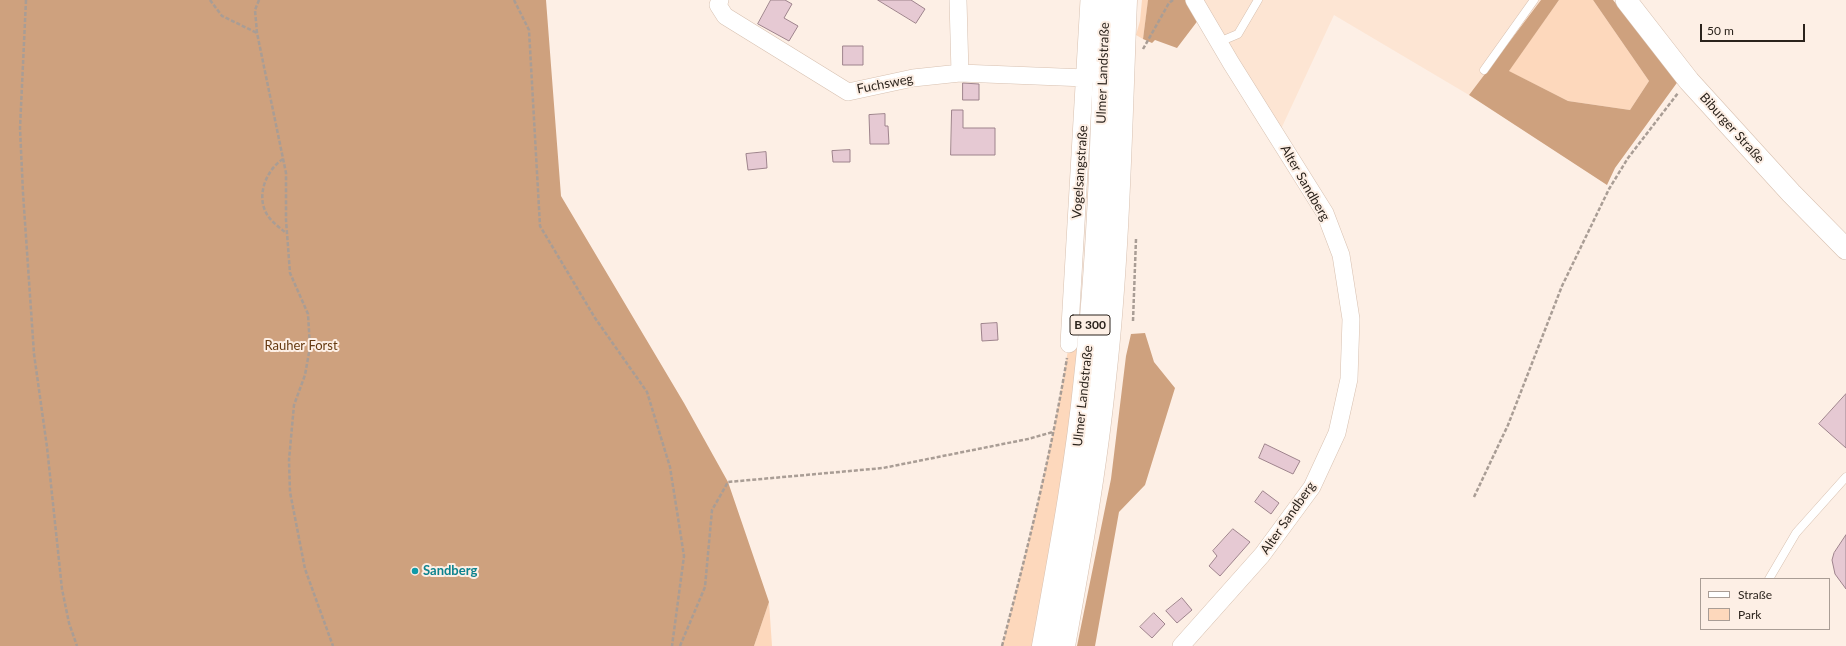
<!DOCTYPE html>
<html>
<head>
<meta charset="utf-8">
<style>
	body { margin:0 }
	#map { position:relative; width:1846px; height:646px; overflow:hidden; background:#fdefe5; font-family:Lato,sans-serif }
	canvas { display:block }
	.legend { position:absolute; left:1700px; top:578px; width:130px; height:52px; box-sizing:border-box; background:#fdefe5; border:1px solid #a99d95; margin:0; padding:5px 7px; list-style:none; font-size:12px; color:#2b231c }
	.legend li { display:flex; align-items:center; gap:8px; height:20px }
	.legend b { width:20px; border:1px solid #a99d95 }
	.scale { position:absolute; left:1700px; top:24px; width:105px; height:18px; box-sizing:border-box; border:2px solid #2b231c; border-top:0; padding-left:5px; font-size:12px; line-height:14px; white-space:nowrap; color:#2b231c; -webkit-text-stroke:3px #fdefe5; paint-order:stroke }
</style>
</head>
<body>
<div id="map">
<canvas width="1846" height="646"></canvas>
<ul class="legend">
<li><b style="height:5px;background:#fff"></b>Straße</li>
<li><b style="height:11px;background:#fdd8bc"></b>Park</li>
</ul>
<div class="scale">50 m</div>
</div>
<script>
const context = document.querySelector('canvas').getContext('2d');
context.lineJoin = 'round';
function fill(path, color) {
  context.fillStyle = color;
  context.fill(path, 'evenodd');
}
function strokePath(path, color, width, dash) {
  context.strokeStyle = color;
  context.lineWidth = width;
  context.lineCap = dash ? 'butt' : 'round';
  context.setLineDash(dash || []);
  context.stroke(path);
}
function drawText(font, color, halo, rows, align = 'center') {
  context.font = font + ' Lato,sans-serif';
  context.lineWidth = 4;
  context.setLineDash([]);
  context.textBaseline = 'middle';
  context.strokeStyle = halo;
  context.fillStyle = color;
  for (const [text, x, y, turn = 0] of rows) {
    context.save();
    context.translate(x, y);
    context.rotate((+turn || 0) * Math.PI / 180);
    context.textAlign = isNaN(turn) ? turn : align;
    if (halo) context.strokeText(text, 0, 0);
    context.fillText(text, 0, 0);
    context.restore();
  }
}
const built = new Path2D(`
	M1199,0H1541L1469,95L1334,15L1281,129Z`);
const green = new Path2D(`
	M1142,0H1148V2L1143,39L1136,35L1140,21Z
	M1559,0H1593L1649,81L1630,110L1568,101L1508,71Z
	M1080,343L1066,466L1034,646H1002C1028,546 1053,446 1069,344Z
	M769,602L772,646H754Z`);
const forest = new Path2D(`
	M0,0H546L561,196L684,403L728,482L769,602L754,646H0Z
	M1148,0H1189L1199,19L1177,48L1155,40L1152,43L1143,39Z
	M1541,0H1559L1509,71L1568,101L1630,110L1649,81L1593,0H1613L1679,80L1615,168L1607,185L1469,95Z
	M1145,333L1154,362L1175,388L1145,485L1119,512L1095,646H1077L1111,479L1126,356L1131,334Z`);
const building = new Path2D(`
	M771,0H785L792,4L784,18L798,26L789,41L758,24Z
	M878,0H911L925,9L916,23Z
	M843,46H863V65H843Z
	M963,83L979,84V100H963Z
	M952,110H963V128H995V155H951Z
	M885,114V126H888L889,144H870L869,115Z
	M850,150V162H833L832,151Z
	M766,152L767,168L748,170L746,154Z
	M997,323L998,340L982,341L981,324Z
	M1846,394V448L1819,424Z
	M1265,444L1300,461L1293,474L1259,458Z
	M1263,491L1279,503L1271,514L1255,502Z
	M1233,529L1250,542L1220,576L1209,566L1217,556L1213,551Z
	M1846,535V589L1835,574L1832,560L1834,553Z
	M1182,598L1192,610L1177,623L1166,611Z
	M1154,613L1165,624L1152,638L1140,627Z`);
const path = new Path2D(`
	M26,0L20,128L23,193L34,354L47,447L62,589L69,623L77,646
	M210,0L222,16L257,33
	M259,0L255,10L257,33L286,173V220L290,273L308,314L310,347L305,375L294,405L289,460L290,492L305,569L333,646
	M514,0L529,30L540,226L595,318L647,392L670,467L684,556L672,646
	M1143,49L1169,3L1173,0
	M283,159C266,170 255,197 268,216C272,222 280,228 286,233
	M1133,321L1136,239
	M1474,497L1508,425L1562,286L1609,189L1628,158L1678,93
	M680,646L705,587L712,510L728,482L883,468L1028,439L1053,432
	M1002,646C1027,551 1051,455 1067,358`);
const service = new Path2D(`
	M1219,42L1238,34L1258,0
	M1484,70L1534,0
	M1769,579L1796,533L1846,477`);
const minor = new Path2D(`
	M720,0L718,5L725,16L848,92L913,78L960,73L1086,78
	M958,0L960,73
	M1069,344L1089,0
	M1181,646L1262,555L1312,487L1337,433L1349,379L1351,319L1341,255L1325,213L1231,63L1194,0`);
const tertiary = new Path2D(`
	M1626,0L1689,81L1791,193L1846,249`);
const primary = new Path2D(`
	M1043,646C1059,557 1076,468 1085,378C1099,253 1102,126 1106,0
	M1064,646C1080,557 1096,468 1105,378C1119,252 1121,126 1126,0`);
const markers = [
	[415,571,4,"#0f9aa8"]
];
const shields = [
	[1090,325,40]
];
const shieldNames = [
	["B 300",1090,325]
];
const streetNames = [
	["Ulmer Landstraße",1103,73,-88],
	["Fuchsweg",885,84,-11],
	["Biburger Straße",1732,128,48],
	["Vogelsangstraße",1080,172,-86],
	["Alter Sandberg",1305,183,60],
	["Ulmer Landstraße",1083,396,-84],
	["Alter Sandberg",1288,518,-55]
];
const parkNames = [
	["Rauher Forst",301,346]
];
const cultureNames = [
	["Sandberg",423,571]
];
fill(built, '#fde5d3');
fill(green, '#fdd8bc');
fill(forest, '#cea17e');
fill(building, '#e6c9d3');
strokePath(building, '#9e838c', 1);
strokePath(service, '#d7c0b0', 9);
strokePath(minor, '#d7c0b0', 18);
strokePath(tertiary, '#d7c0b0', 22);
strokePath(primary, '#d7c0b0', 23);
strokePath(path, '#a99d95', 2.5, [4, 2]);
strokePath(service, '#fff', 8);
strokePath(minor, '#fff', 17);
strokePath(tertiary, '#fff', 21);
strokePath(primary, '#fff', 22);
for (const [x, y, r, color] of markers) {
  const dot = new Path2D();
  dot.arc(x, y, r, 0, 2 * Math.PI);
  context.fillStyle = color;
  context.fill(dot);
  strokePath(dot, '#fdefe5', 1.5);
}
for (const [x, y, w] of shields) {
  const box = new Path2D();
  box.roundRect(x - w / 2, y - 10, w, 20, 3);
  context.fillStyle = '#fdefe5';
  context.fill(box);
  strokePath(box, '#2b231c', 1);
}
drawText('bold 12px', '#2b231c', null, shieldNames);
drawText('13px', '#2b231c', '#fdefe5', streetNames);
drawText('13px', '#663a11', '#fdefe5', parkNames);
drawText('bold 13px', '#0d838f', '#fdefe5', cultureNames, 'left');
</script>
</body>
</html>
